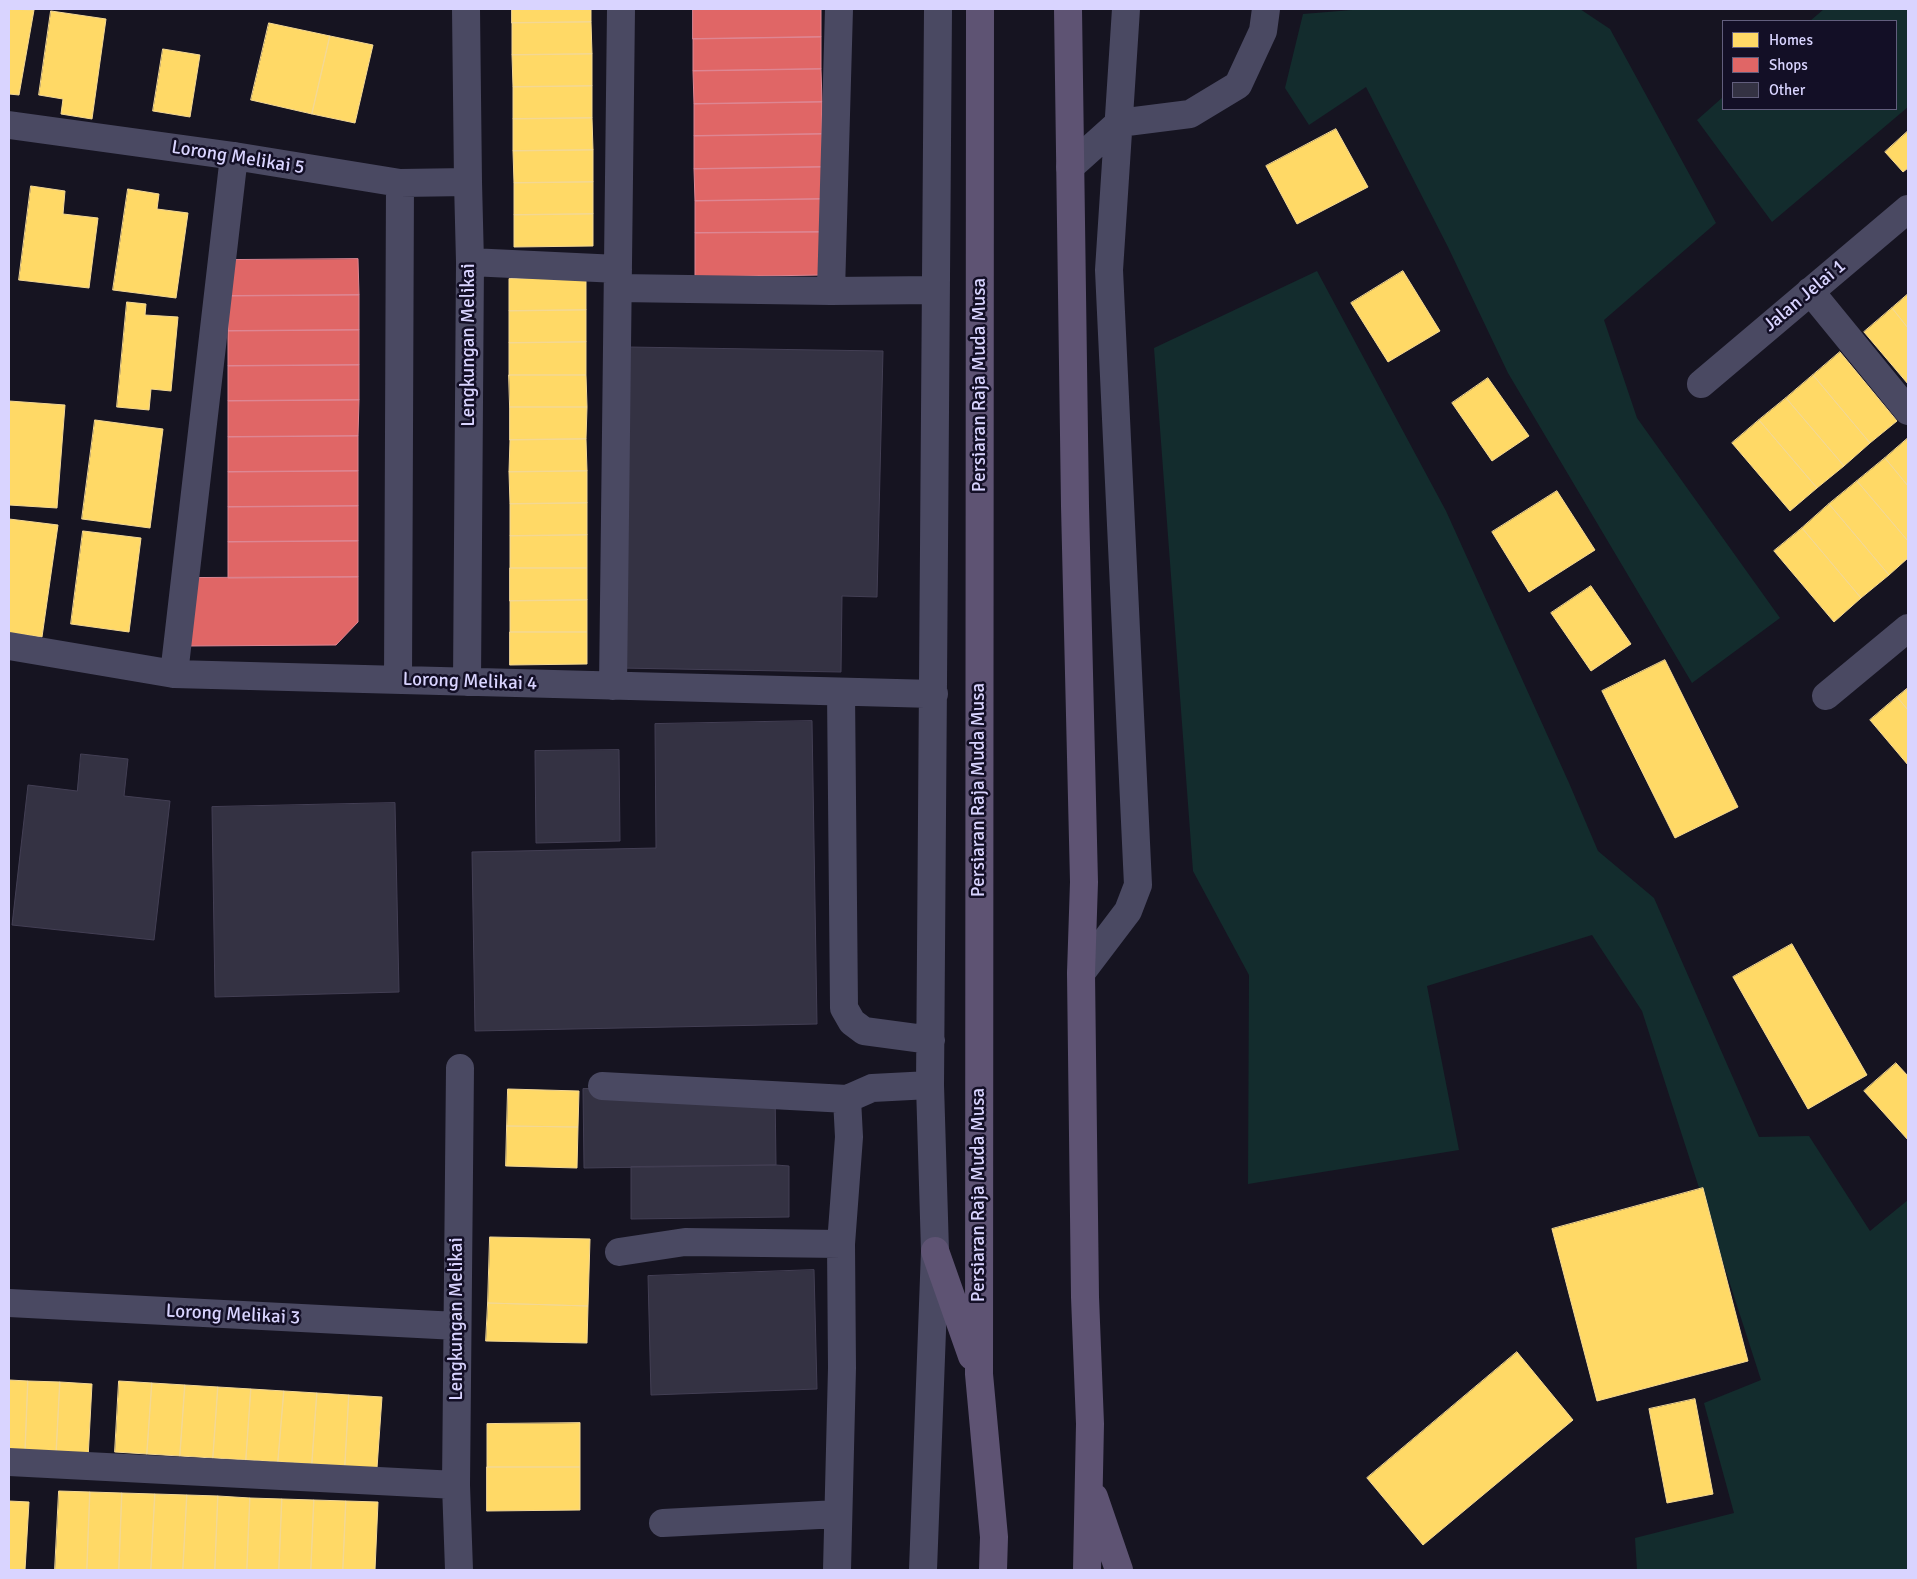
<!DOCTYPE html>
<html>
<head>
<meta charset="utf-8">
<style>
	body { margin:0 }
	#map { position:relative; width:1917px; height:1579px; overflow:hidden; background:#161421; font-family:Signika,sans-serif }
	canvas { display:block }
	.frame { position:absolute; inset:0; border:10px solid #d9d4ff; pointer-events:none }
	.legend { position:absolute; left:1722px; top:20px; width:175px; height:90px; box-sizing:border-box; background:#130f26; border:1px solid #625e7d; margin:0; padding:6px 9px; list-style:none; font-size:15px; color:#d9d4ff }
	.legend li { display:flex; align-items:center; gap:10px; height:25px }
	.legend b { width:25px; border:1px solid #625e7d }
</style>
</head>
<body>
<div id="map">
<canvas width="1917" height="1579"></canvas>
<div class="frame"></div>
<ul class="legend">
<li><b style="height:14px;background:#ffd966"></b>Homes</li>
<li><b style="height:14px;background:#e06666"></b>Shops</li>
<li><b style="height:14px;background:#343243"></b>Other</li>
</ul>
</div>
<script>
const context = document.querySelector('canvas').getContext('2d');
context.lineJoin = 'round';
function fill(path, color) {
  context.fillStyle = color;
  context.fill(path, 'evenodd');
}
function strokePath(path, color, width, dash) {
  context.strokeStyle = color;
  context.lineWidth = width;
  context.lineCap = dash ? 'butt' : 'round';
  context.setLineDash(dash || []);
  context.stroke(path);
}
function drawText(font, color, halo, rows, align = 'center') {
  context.font = font + ' Signika,sans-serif';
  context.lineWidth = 5;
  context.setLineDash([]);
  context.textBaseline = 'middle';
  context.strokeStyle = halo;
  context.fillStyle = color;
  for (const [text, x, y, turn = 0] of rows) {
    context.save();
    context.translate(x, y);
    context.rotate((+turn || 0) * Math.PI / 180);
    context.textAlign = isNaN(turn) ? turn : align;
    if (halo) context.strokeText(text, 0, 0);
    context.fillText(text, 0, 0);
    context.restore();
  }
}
const green = new Path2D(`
	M1364,9H1580L1610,29L1716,223L1604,320L1637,418L1780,618L1692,683L1508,373L1448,247L1366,87L1309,125L1285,88L1303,14Z
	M1824,9H1908V107L1772,222L1697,120L1723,97V109H1896V21H1810Z
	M1317,271L1446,511L1569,783L1598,851L1654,898L1759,1137L1809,1136L1870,1231L1908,1200V1570H1637L1635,1538L1734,1513L1704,1403L1761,1380L1642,1011L1592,935L1427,986L1459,1150L1248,1184L1249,975L1193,871L1154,348Z`);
const homes = new Path2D(`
	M9,9L34,10L19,95L9,94Z
	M512,9H591V22L512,23Z
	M51,11L106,19L92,119L61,114L63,99L39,95Z
	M591,22L592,54L512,55V23Z
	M269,23L330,36L312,114L251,100Z
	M330,36L373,45L355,123L312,114Z
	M163,49L200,55L190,117L153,111Z
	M592,54V86L513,87L512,55Z
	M592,86V118L513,119V87Z
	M592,118L593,150L513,151V119Z
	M1336,129L1368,187L1297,224L1266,166Z
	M1908,131V168L1903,172L1885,152Z
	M593,150V182L514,183L513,151Z
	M593,182V214L514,215V183Z
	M31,186L65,191L63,214L98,218L89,288L19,280Z
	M128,189L159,194L157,209L188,213L176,298L113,290Z
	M593,214V246L514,247V215Z
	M1403,271L1440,331L1388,362L1351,303Z
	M586,278V310L509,311V279Z
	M1908,294V328L1892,308Z
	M127,302L146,304L145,315L178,317L171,391L151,389L149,410L117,407Z
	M1892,308L1908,328V384L1864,332Z
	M586,310V342L509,343V311Z
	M586,342V375H509V343Z
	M1840,352L1897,421L1870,443L1813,375Z
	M509,375H586L587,407H510Z
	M1813,375L1870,443L1844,466L1786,398Z
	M1488,378L1529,436L1492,461L1452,403Z
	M1786,398L1844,466L1817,488L1759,420Z
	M9,401L65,405L57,508L9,505Z
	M510,407H587L586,439L510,440Z
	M95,420L163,429L150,528L82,519Z
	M1759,420L1817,488L1790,511L1732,443Z
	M1908,438V486L1885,458Z
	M586,439L587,471L509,472L510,440Z
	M1885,458L1908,486V541L1857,481Z
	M587,471V503L510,504L509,472Z
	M1857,481L1908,541V558L1889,575L1829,504Z
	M1557,491L1595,550L1529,592L1492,532Z
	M587,503V535L510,536V504Z
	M1829,504L1889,575L1861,598L1802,528Z
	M9,519L58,525L42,637L9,633Z
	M1802,528L1861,598L1834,622L1774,551Z
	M83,531L141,538L129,632L71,624Z
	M587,535V568H510V536Z
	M510,568H587V600L510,601Z
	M1591,586L1631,644L1591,671L1551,613Z
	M587,600V632H510V601Z
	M510,632H587V664L510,665Z
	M1665,660L1738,807L1675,838L1602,691Z
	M1908,688V710L1897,697Z
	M1897,697L1908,710V765L1870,720Z
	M1792,944L1867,1075L1808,1109L1733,977Z
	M1896,1063L1908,1076V1140L1864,1091Z
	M508,1089L579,1091L578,1127L507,1126Z
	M507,1126L578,1127L577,1168L506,1166Z
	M1703,1188L1748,1361L1597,1401L1552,1229Z
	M490,1237L590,1239L588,1306L488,1303Z
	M488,1303L588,1306L587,1343L486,1341Z
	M1517,1352L1573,1420L1423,1545L1367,1478Z
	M9,1380L28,1381L25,1456L9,1455Z
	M28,1381L60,1382L56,1458L25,1456Z
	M119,1381L152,1383L147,1454L115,1452Z
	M60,1382L92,1384L88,1459L56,1458Z
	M152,1383L185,1385L180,1456L147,1454Z
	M185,1385L218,1387L213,1458L180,1456Z
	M218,1387L251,1389L246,1460L213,1458Z
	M251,1389L284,1391L278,1462L246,1460Z
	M284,1391L317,1393L312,1464L278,1462Z
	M317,1393L349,1395L345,1466L312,1464Z
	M349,1395L382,1397L377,1468L345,1466Z
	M1695,1399L1713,1494L1667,1503L1649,1409Z
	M580,1423V1467H487V1424Z
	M487,1467H580V1510L487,1511Z
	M59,1491L90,1492L87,1570H55Z
	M90,1492L122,1493L119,1570H87Z
	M122,1493L155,1494L151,1570H119Z
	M155,1494L187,1495L183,1570H151Z
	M187,1495L218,1496L215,1570H183Z
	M218,1496L250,1498L247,1570H215Z
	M250,1498L282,1499L279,1570H247Z
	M282,1499L314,1500L311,1570H279Z
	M314,1500L346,1501L343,1570H311Z
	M9,1501L29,1502L25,1570H9Z
	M346,1501L378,1502L375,1570H343Z`);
const shops = new Path2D(`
	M693,9H821V37L693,39Z
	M821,37V69L693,71V39Z
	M821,69L822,102L694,104L693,71Z
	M822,102V134L694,136V104Z
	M822,134V167L694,169V136Z
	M822,167V199L695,201L694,169Z
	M822,199L823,232L695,233V201Z
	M823,232V275L695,277V233Z
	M358,259L359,295L228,296V260Z
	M359,295V330L228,331V296Z
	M359,330V365L228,366V331Z
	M359,365V400L228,401V366Z
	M359,400L358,436L228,437V401Z
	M358,436V471L228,472V437Z
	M358,471V506L228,507V472Z
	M358,506V541L228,542V507Z
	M358,541V577L228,578V542Z
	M358,577V622L336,645L188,646V578Z`);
const building = new Path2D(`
	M627,347L883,351L877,597L842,596L841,672L619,668Z
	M812,721L817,1024L475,1031L472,852L656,848L655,724Z
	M619,750L620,841L536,843L535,751Z
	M81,754L128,759L124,796L170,801L154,940L12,925L28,785L77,791Z
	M395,803L399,992L215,997L212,807Z
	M775,1087L776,1165L584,1168L583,1089Z
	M776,1165L789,1166V1217L631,1219V1167Z
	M814,1270L817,1389L651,1395L648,1276Z`);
const minor = new Path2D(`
	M466,9L468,182L470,262L467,682
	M9,125L234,156L400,183L468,182
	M1070,167L1119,123L1190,114L1238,85L1263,31L1266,9
	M470,262L618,269
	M618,288L831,291L935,290
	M831,291L839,9
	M1810,291L1908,411
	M1701,384L1908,209
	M9,646L174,674L934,694
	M174,674L234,156
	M398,680L400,183
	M613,686L621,9
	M841,692L844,1008L852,1022L864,1031L931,1040
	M1826,696L1908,628
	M1081,973L1128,911L1138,885L1109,270L1126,9
	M602,1086L847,1099
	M619,1252L685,1242L841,1244L849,1137L847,1099L872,1088L930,1085
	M9,1303L457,1326
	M9,1462L456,1485
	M663,1523L838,1514
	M459,1570L456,1485L460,1068
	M837,1570L842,1368L841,1244
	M923,1570L935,1251L930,1085L938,9`);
const major = new Path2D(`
	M980,9L979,1374L994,1537L993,1570
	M1068,9L1075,506L1084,882L1081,973L1085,1297L1090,1424L1087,1570
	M935,1251L972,1356
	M1094,1497L1119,1570`);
const streetNames = [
	["Lorong Melikai 5",238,158,9],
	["Jalan Jelai 1",1805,296,-40],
	["Lengkungan Melikai",469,345,-90],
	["Persiaran Raja Muda Musa",980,385,-90],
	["Lorong Melikai 4",470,682,2],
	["Persiaran Raja Muda Musa",979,790,-90],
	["Persiaran Raja Muda Musa",979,1195,-90],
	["Lorong Melikai 3",233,1315,3],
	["Lengkungan Melikai",457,1319,-90]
];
fill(green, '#132c2d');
fill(homes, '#ffd966');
strokePath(homes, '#f4d894', 1);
fill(shops, '#e06666');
strokePath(shops, '#de8794', 1);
fill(building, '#343243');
strokePath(building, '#433f54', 1);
strokePath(minor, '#4a4962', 28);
strokePath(major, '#5e5373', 28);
drawText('19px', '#d9d4ff', '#130f26', streetNames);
</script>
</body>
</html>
